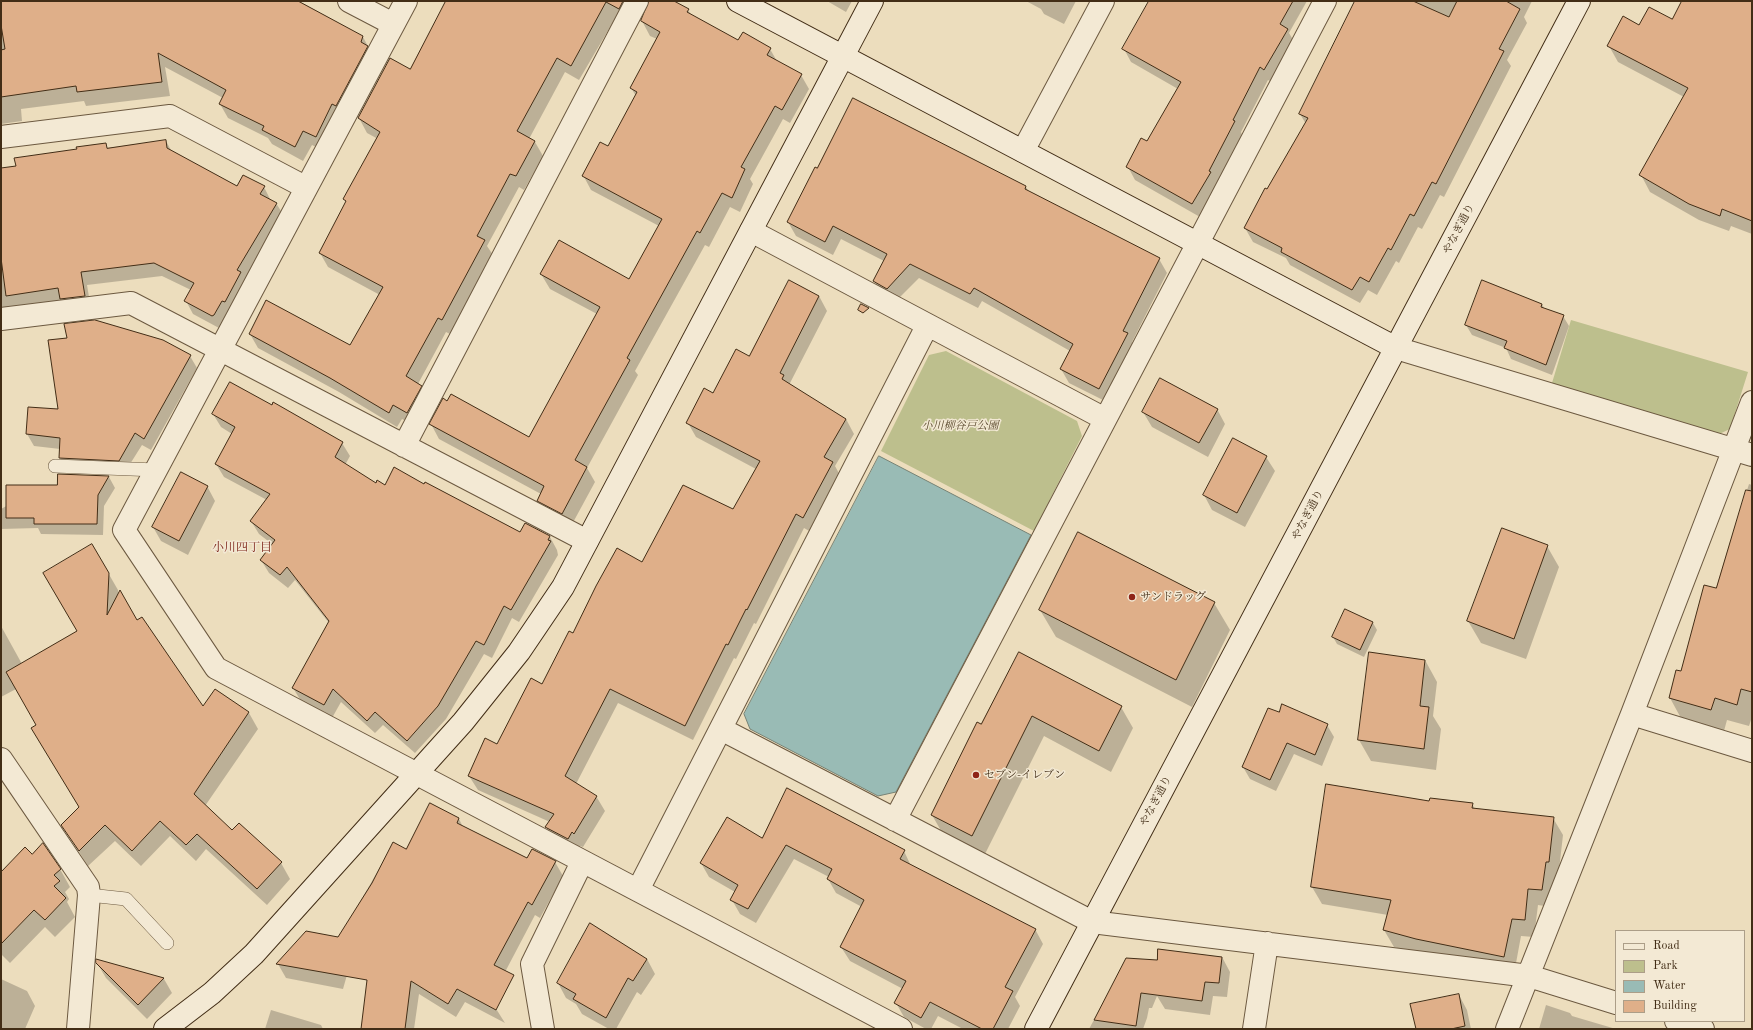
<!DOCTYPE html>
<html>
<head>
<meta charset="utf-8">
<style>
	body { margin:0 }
	#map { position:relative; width:1753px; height:1030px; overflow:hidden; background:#ecddbd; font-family:"Old Standard TT",serif }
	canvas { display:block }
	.frame { position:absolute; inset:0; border:2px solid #422d16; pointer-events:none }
	.legend { position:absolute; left:1615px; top:930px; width:130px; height:92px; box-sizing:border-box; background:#f3e9d4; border:1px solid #ac9e88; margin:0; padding:5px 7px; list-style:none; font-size:12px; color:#422d16 }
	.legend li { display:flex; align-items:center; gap:8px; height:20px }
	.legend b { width:20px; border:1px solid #ac9e88 }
</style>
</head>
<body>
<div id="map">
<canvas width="1753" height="1030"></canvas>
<div class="frame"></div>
<ul class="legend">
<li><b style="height:5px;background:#f3e9d4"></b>Road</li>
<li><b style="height:11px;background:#bdbf8d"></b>Park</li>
<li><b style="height:11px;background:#99bbb5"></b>Water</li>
<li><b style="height:11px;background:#dfaf89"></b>Building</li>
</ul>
</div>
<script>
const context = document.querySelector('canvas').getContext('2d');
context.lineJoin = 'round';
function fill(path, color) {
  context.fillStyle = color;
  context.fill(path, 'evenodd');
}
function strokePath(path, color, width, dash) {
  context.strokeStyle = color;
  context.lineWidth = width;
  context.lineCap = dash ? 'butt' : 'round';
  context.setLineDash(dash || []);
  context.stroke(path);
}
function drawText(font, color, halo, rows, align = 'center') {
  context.font = font + ' "Old Standard TT","Noto Serif JP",serif';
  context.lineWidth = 3;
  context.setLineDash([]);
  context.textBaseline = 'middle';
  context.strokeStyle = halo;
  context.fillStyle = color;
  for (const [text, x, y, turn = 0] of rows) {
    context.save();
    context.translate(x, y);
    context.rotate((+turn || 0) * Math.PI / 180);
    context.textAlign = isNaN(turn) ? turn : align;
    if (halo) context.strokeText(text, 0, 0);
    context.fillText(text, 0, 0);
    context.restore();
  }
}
const green = new Path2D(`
	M1571,320L1748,372L1730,429L1717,435L1552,383Z
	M946,351L1077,421L1082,436L1034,531L881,451L929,355Z`);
const water = new Path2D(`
	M879,456L1031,535L896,792L878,796L750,729L744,714Z`);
const shadow = new Path2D(`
	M1,1H299L363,37L371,52L324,151L312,145L303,161L272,144L268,138L228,118L220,104L223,98L165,67L170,96L86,106L84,101L21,109L22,121L1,124Z
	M446,1H672L688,10L692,16L739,42L770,49L778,63L801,75L809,89L790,123L783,119L750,179L753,184L740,212L730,207L709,247L705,245L635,371L638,375L587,468L595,482L570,528L546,515L538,501L541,494L439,439L431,424L530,438L597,314L550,289L541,274L629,280L659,226L591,190L583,175L609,147L636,96L631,88L657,39L650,36L642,21L650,4L645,3L627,23L616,17L579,80L565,72L529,139L535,142L543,156L524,190L519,187L487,246L493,255L450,334L446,332L418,384L421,386L429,401L416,426L402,419L397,427L339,392L258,348L250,334L351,347L380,295L328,267L320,253L346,202L344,199L378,139L367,133L359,118L410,70Z
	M827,1H852L846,12Z
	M1026,1H1076L1064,24L1044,14L1041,9Z
	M1150,1H1307L1289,33L1295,43L1272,82L1268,80L1241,132L1242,135L1200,217L1135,180L1128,167L1147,142L1178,89L1131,62L1124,49Z
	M1356,1H1532L1524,17L1527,23L1507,60L1511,66L1444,197L1440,195L1422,229L1418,227L1399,263L1396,261L1377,295L1368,290L1360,303L1290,265L1286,258L1253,242L1245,228L1306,124L1300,114Z
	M1683,1H1743L1752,6V234L1731,226L1729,231L1699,220L1650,192L1641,175L1684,97L1618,62L1609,46L1640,27L1673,20Z
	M166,141L172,152L238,187H264L271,201L276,203L284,216L219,328L193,314L186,301L191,290L162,276L87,285L91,309H1V169L17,167L106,144L108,149Z
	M1026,187L1029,192L1159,259L1167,273L1132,342L1136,348L1107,402L1069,383L1061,369L1070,351L982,301L978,308L919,278L895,302L882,295L874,281L884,261L841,239L833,255L796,236L788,222Z
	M819,296L827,311L789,385L846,419L854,434L835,466L841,477L811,532L804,528L756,624L754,623L736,659L734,658L693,740L618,703L576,784L596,796L605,811L583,847L580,846L576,853L555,842L546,827L550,822L478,790L469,776L498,745L543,685L574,635L643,564L733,510L756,469L696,437L688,423L750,358Z
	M1542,304L1545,310L1563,316L1569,326L1552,375L1511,359L1506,348L1472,335L1466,325Z
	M68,338L190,356L197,368L151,450L142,445L125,472L67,470L60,458V449L34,446L27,434L29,408L59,410Z
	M1217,409L1225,424L1208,457L1152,427L1143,412Z
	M213,414L342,443L350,456L345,465L376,484L385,486L424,485L520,533L525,524L550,537L557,550L558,555L519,622L512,618L492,658L484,654L446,719L415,753L383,725L375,733L341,702L332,718L301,701L293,688L329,623L295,580L288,588L269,573L261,560L272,544L259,534L251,521L267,500L224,477L216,464L232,434L221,427Z
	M1266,457L1275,471L1245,527L1212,510L1204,495Z
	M58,475L109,477L115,488L104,506L103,535L41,534L38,528L1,529V509L42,486H58Z
	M1749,484L1752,485V717L1749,726L1727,720L1724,731L1682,720L1670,698L1716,589Z
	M207,486L215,501L188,555L161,541L153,527Z
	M92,545L118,590V596L203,708L215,690L249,713L258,729L205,806L232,831L239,824L281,863L290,879L267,905L206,849L196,861L170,836L141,866L115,841L88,866L62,825L80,808L38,725L16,689L1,697V626L22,664L79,631Z
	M1547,546L1559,567L1526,659L1481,643L1468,621Z
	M1214,603L1230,630L1192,707L1056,637L1040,610Z
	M1373,623L1377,630L1364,657L1337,644L1333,637Z
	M1019,653L1121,707L1133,728L1111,772L1044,736L984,856L944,836L932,815Z
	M1425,660L1437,682L1433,716L1441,729L1436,770L1371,761L1359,740Z
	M1279,713L1327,725L1334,737L1322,766L1294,754L1276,791L1250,779L1243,767Z
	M1430,802L1472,804L1475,809L1553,818L1563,835L1558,879L1551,907L1538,905L1534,937L1521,936L1514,974L1426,956L1394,947L1384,930L1388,915L1322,904L1312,887Z
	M431,804L459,819L463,827L527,859L555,862L563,876L540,918L535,915L494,993L478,980L505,1023L465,1002L456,1017L419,994L414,1029H362L374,930L353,914L394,843L406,850Z
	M762,839L904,851L911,866L1035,929L1043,944L1015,997L1020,1006L1008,1029H963L938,1016L931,1029H926L904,1017L896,1003L903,989L850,961L841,947L862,907L836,893L828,879L829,877L794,859L756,923L740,914L732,900L735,892L709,877L701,863Z
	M32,855L60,869L70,887L65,892L69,899L67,902L75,917L55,937L45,927L10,963L1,954V873Z
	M353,954L343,989L286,978L278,964Z
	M1222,957L1230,972L1227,997L1213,996L1210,1015L1165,1009L1157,996L1152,1008H1149L1147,1018L1143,1029H1089L1127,959L1158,961Z
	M647,959L655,974L641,995L637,992L616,1029H609L582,1014L576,1004L566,998L558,983Z
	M97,960L164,979L172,993L147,1019L106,978L97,963Z
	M1,979L27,991L35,1006L25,1029H1Z
	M1459,995L1467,1010L1471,1029H1417Z
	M1546,1005L1570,1013L1572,1016L1616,1029H1539Z
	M271,1010L321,1025L323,1029H265Z`);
const building = new Path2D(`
	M1,1H298L363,36L361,42L368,46L336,106L332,104L316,137L303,131L295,147L262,130L264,126L219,104L226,90L158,53L162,82L77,92L76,86L1,97V50L5,49L1,25Z
	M446,1H623L619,9L606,2L571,66L557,58L517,131L535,141L516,176L510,174L477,236L485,240L442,320L438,318L406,376L422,386L407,413L393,405L389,413L330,378L249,334L266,300L350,345L383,287L319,253L346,201L343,199L380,132L358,118L390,58L410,69Z
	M649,1H674L689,9L687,12L738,40L743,32L771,48L767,55L802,74L782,110L775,106L741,167L745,169L732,198L722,193L700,233L697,231L627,358L630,360L575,460L587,467L562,514L537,501L544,486L429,424L443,398L447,401L451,394L529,437L600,307L540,274L559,240L629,279L662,219L582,176L600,142L608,146L637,92L630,88L660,32L641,21Z
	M1149,1H1293L1280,24L1288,29L1264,70L1260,67L1233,120L1235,121L1209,171L1211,172L1192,204L1126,167L1141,138L1147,141L1181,82L1122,49Z
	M1355,1H1413L1449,17L1457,1H1506L1520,9L1499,49L1504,51L1436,184L1432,182L1414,216L1410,214L1391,250L1388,248L1369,282L1360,277L1352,290L1281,252L1282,248L1244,228L1265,188L1267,189L1308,118L1299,114Z
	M1682,1H1752V221L1722,209L1720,216L1689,204L1639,175L1688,88L1607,46L1623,16L1639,25L1649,7L1672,19Z
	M853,98L1026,186L1025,189L1160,258L1123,331L1128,333L1099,389L1060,369L1073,344L974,288L970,294L910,264L887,289L873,281L887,254L833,226L825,242L787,222L815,167L817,168Z
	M166,140L167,148L237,186L243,175L265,186L260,194L277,203L237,270L241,272L225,302L222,301L214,315L212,316L184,301L194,283L154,263L81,272L85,296L60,299L58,288L6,296L1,258V168L16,166L14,158L77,149L76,147L106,143L107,148Z
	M789,280L819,296L780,373L784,375L782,379L846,419L824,457L833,462L803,518L796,514L747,610L746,609L728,645L726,644L685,726L610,689L565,776L597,796L574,834L572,832L568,839L545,827L554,814L468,776L485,738L497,744L531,678L542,684L569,631L573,633L596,586L617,548L642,562L683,485L733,509L760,461L686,423L704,388L713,393L736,349L749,356Z
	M1482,280L1542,304L1541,307L1564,315L1546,365L1504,348L1507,341L1465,325Z
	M861,304L869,308L863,313L858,310Z
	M95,320L163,340L191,355L144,439L135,433L119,461L59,458L60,438L26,434L28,407L58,409L48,340L67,338L64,324Z
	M1160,378L1218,409L1199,443L1142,412Z
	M230,382L272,405L273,402L343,442L335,457L376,483L377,480L385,485L394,467L424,484L425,482L520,532L525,523L550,536L548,540L551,541L511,610L504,606L484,645L476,641L438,706L407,741L375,712L367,721L333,689L324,705L292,688L329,621L287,567L280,575L260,560L275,540L250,521L270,494L215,464L235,427L212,414Z
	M1233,438L1267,456L1237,513L1203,495Z
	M181,472L208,486L179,541L152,527Z
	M58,474L109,476L98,495L97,524H34V518H6V485H57Z
	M1746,490L1752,491V692L1741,689L1737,705L1715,698L1711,710L1669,698L1676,670L1681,671L1704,585L1716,588Z
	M1502,528L1548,545L1514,639L1467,621Z
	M1078,532L1215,602L1176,680L1039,610Z
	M92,544L109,573L107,615L120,590L137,620L142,617L203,706L215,689L249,712L194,794L232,830L239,823L282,862L257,889L197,834L186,845L160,821L132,851L105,825L79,851L61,825L79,807L31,728L36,725L6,672L77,631L43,573Z
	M1345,609L1373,622L1360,650L1332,637Z
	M1019,652L1122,706L1099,751L1032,716L972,836L931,815L977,722L981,724Z
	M1369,652L1425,660L1420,706L1429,707L1424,749L1358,740Z
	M1282,704L1328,724L1315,755L1287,743L1270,780L1242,767L1268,708L1279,712Z
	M1326,784L1429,801L1430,798L1473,803L1472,808L1554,817L1549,862H1546L1542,890L1528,889L1525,920L1512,919L1504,957L1416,939L1383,930L1391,900L1311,887Z
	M787,788L905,850L900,859L1036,929L1005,987L1013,991L993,1029H982L930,1002L921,1018L894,1003L906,981L840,947L864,900L827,879L832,869L786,845L748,909L730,900L738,885L700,863L727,817L762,838Z
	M430,803L459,818L457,823L527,858L532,849L556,861L532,905L528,902L494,965L514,975L496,1010L457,989L448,1004L411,981L405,1029H361L367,980L276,964L306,931L338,937L372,883L393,842L406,849Z
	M43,843L61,869L54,875L60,881L54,886L66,898L45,920L34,910L1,944V872L25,847L32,854Z
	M590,923L647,959L633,981L628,978L606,1018L573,999L576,994L557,983Z
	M1158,949L1222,957L1219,983L1205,982L1202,1001L1141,993L1136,1026L1094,1020L1126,958L1157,960Z
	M96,959L164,978L138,1005L96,963Z
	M1459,994L1465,1026L1451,1029H1416L1410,1004Z`);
const lane = new Path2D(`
	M55,466L156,470
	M89,895L126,899L167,943`);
const street = new Path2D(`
	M349,1L393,24
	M406,1L124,530L216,668L901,1029
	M1,137L170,116L305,187
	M1023,151L1103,1
	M751,231L1105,419
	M1,319L131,303L587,541
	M1396,348L1752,455
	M404,446L637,1
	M1632,714L1752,751
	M721,729L1092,922L1529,976L1616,1003
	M1,759L88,887L89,895L78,1029
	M895,820L1325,1
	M638,890L927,326
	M1676,1021L1703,1029
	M543,1029L532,964L582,862
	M1254,1029L1267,943
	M1507,1029L1632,714L1752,402`);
const secondary = new Path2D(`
	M738,1L1396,348
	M165,1029L212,993L254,954L463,722L519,652L563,587L872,1
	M1036,1029L1579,1`);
const markers = [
	[1132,597,4,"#8f2418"],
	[976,775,4,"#8f2418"]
];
const streetNames = [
	["やなぎ通り",1459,229,-62],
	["やなぎ通り",1308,515,-62],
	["やなぎ通り",1156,801,-62]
];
const parkNames = [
	["小川柳谷戸公園",960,426]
];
const poiNames = [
	["サンドラッグ",1140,597],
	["セブン-イレブン",984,775]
];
const neighbourhoodNames = [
	["小川四丁目",242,548]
];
fill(green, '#bdbf8d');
fill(water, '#99bbb5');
strokePath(water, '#768275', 1);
fill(shadow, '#0003');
fill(building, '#dfaf89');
strokePath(building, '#422d16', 1);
strokePath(lane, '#6c5940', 14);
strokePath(street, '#6c5940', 24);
strokePath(secondary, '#422d16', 24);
strokePath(lane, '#f3e9d4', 13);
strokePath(street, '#f3e9d4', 22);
strokePath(secondary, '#f3e9d4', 22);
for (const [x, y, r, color] of markers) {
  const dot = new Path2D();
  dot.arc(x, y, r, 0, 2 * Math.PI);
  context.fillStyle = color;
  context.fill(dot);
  strokePath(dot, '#f3e9d4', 1.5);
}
drawText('11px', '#422d16', '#f3e9d4', streetNames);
drawText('italic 11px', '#5b4a2e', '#f3e9d4', parkNames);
drawText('11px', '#422d16', '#f3e9d4', poiNames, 'left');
drawText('12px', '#7a1f14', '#f3e9d4', neighbourhoodNames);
</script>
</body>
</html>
